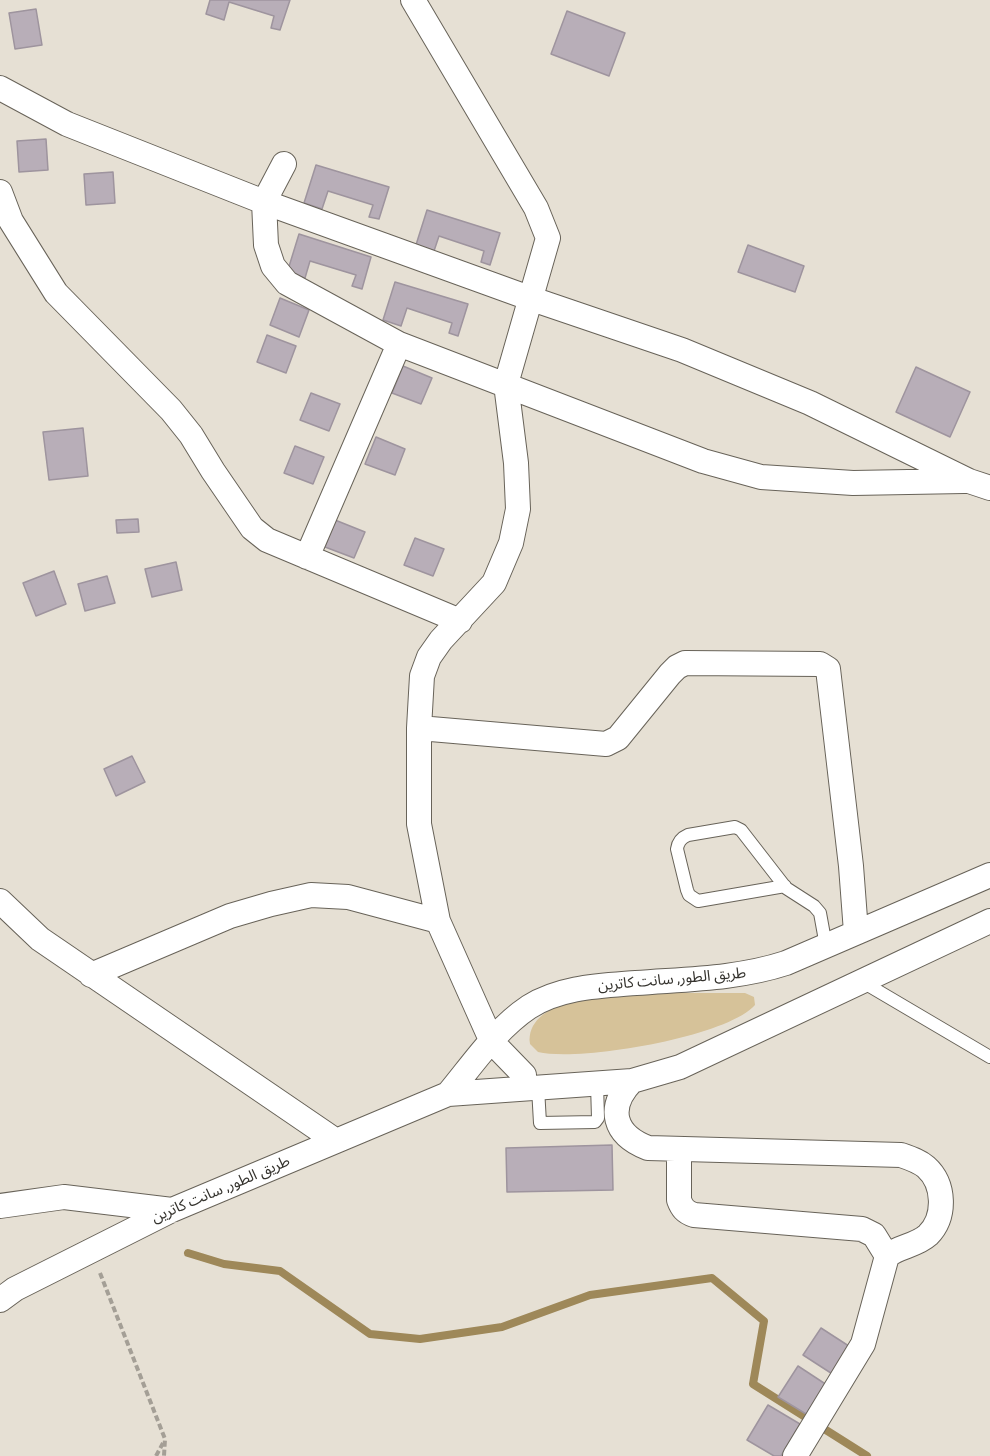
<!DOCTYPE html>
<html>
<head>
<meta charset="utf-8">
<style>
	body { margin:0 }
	canvas { display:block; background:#e6e0d4 }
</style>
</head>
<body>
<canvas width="990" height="1456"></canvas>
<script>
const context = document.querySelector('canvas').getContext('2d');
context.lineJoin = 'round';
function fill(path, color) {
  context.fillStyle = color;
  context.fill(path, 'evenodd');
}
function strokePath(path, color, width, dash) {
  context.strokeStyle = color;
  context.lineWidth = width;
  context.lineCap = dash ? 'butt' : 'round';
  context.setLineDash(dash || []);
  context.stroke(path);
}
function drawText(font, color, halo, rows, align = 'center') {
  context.font = font + ' "Roboto Condensed","Noto Sans Arabic",sans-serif';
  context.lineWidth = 4.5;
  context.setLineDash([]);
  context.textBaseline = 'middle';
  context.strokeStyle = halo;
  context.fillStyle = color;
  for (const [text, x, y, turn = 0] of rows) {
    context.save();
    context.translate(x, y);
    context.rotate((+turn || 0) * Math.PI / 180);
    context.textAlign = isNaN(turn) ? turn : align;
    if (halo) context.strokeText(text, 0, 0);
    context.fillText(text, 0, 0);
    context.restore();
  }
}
const green = new Path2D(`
	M632,993H745L754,997L755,1005C727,1037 580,1062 538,1052L530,1044C525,1000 602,995 632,993Z`);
const stream = new Path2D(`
	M188,1253L224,1264L280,1271L370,1334L420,1339L502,1327L590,1295L712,1278L764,1321L753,1384L867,1456`);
const building = new Path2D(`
	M210,0H290L280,30L271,28L274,16L229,2L224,20L206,14Z
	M36,9L42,45L15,49L9,13Z
	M567,11L625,33L609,76L551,54Z
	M46,139L48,170L19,172L17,141Z
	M316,165L389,187L379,219L369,217L373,205L328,191L322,209L304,203Z
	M113,172L115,203L86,205L84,174Z
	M427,210L500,233L490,265L481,262L484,251L439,236L433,254L415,248Z
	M299,234L371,257L362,289L352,286L356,275L310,261L305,278L287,273Z
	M748,245L804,266L795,292L738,272Z
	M395,282L468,304L458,336L449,333L452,323L407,308L401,326L383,320Z
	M280,298L309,310L299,337L270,325Z
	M267,335L296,346L286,373L257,362Z
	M403,366L432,378L421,404L392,393Z
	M916,367L970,392L950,437L896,412Z
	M311,393L340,404L329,431L300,420Z
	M83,428L88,476L49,480L43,432Z
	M376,437L405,449L395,475L365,464Z
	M295,446L324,457L313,484L284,473Z
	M138,519L139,532L117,533L116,520Z
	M335,520L365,532L354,558L325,547Z
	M415,538L444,549L433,576L404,565Z
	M176,562L182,590L152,597L145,569Z
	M54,571L66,604L36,616L23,583Z
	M107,576L115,603L85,611L78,584Z
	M132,756L145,782L116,796L104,769Z
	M612,1145L613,1190L507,1192L506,1148Z
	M821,1328L855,1350L837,1377L803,1355Z
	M798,1366L830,1387L811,1417L778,1397Z
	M768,1405L800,1424L781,1456H774L747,1440Z`);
const path = new Path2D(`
	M100,1273L165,1439L164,1456
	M156,1456L163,1443`);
const lane = new Path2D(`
	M785,886L698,901L689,895L687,890L677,849C678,842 681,838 688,835L735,827L741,830L786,888L814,906L820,913L826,946
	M861,981L990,1057
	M538,1088L540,1123L595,1122L598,1118L597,1084`);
const street = new Path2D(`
	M413,0L536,208L548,238L506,384L516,463L518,509L511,543L494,583L441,640L429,657L422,676L419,728V824L438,921L492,1042L524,1075
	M0,88L67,124L264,202L532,299L682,350L810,403L969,481L990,488
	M284,164L264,202L266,245L273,266L287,283L399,344L703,461L761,477L853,483L964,481
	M0,192L11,221L56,293L171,410L191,435L213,471L252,528L267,540L460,621
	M307,557L399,344
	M419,728L606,744L618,738L670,674L677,667L685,663L820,664L828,669L851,866L856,932
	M0,901L40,939L336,1141
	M91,975L230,916L271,904L311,895L348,897L438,921
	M632,1081C606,1108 614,1135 648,1148L901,1155C910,1158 919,1161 926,1167C945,1184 946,1217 928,1235C916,1246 899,1246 887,1256L863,1344L795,1456
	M448,1094C473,1064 496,1029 529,1007C561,987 599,986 636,983C686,979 737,979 786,963L990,875
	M679,1149V1200C682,1208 685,1212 694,1215L862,1229L874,1235L887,1256
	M0,1206L64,1197L172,1210
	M0,1300L15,1289L172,1210L448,1094L632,1081L680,1067L990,921`);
const streetNames = [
	["طريق الطور, سانت كاترين",672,980,-5],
	["طريق الطور, سانت كاترين",221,1190,-23]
];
fill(green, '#d6c299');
strokePath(stream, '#9e8859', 8);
fill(building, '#b8aeb8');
strokePath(building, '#9e949e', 1.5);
strokePath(lane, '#686359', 14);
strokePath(street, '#686359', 26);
strokePath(path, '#a49f96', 4, [6, 3]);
strokePath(lane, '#fff', 12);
strokePath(street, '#fff', 24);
drawText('15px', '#35332e', '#fff', streetNames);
</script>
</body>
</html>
